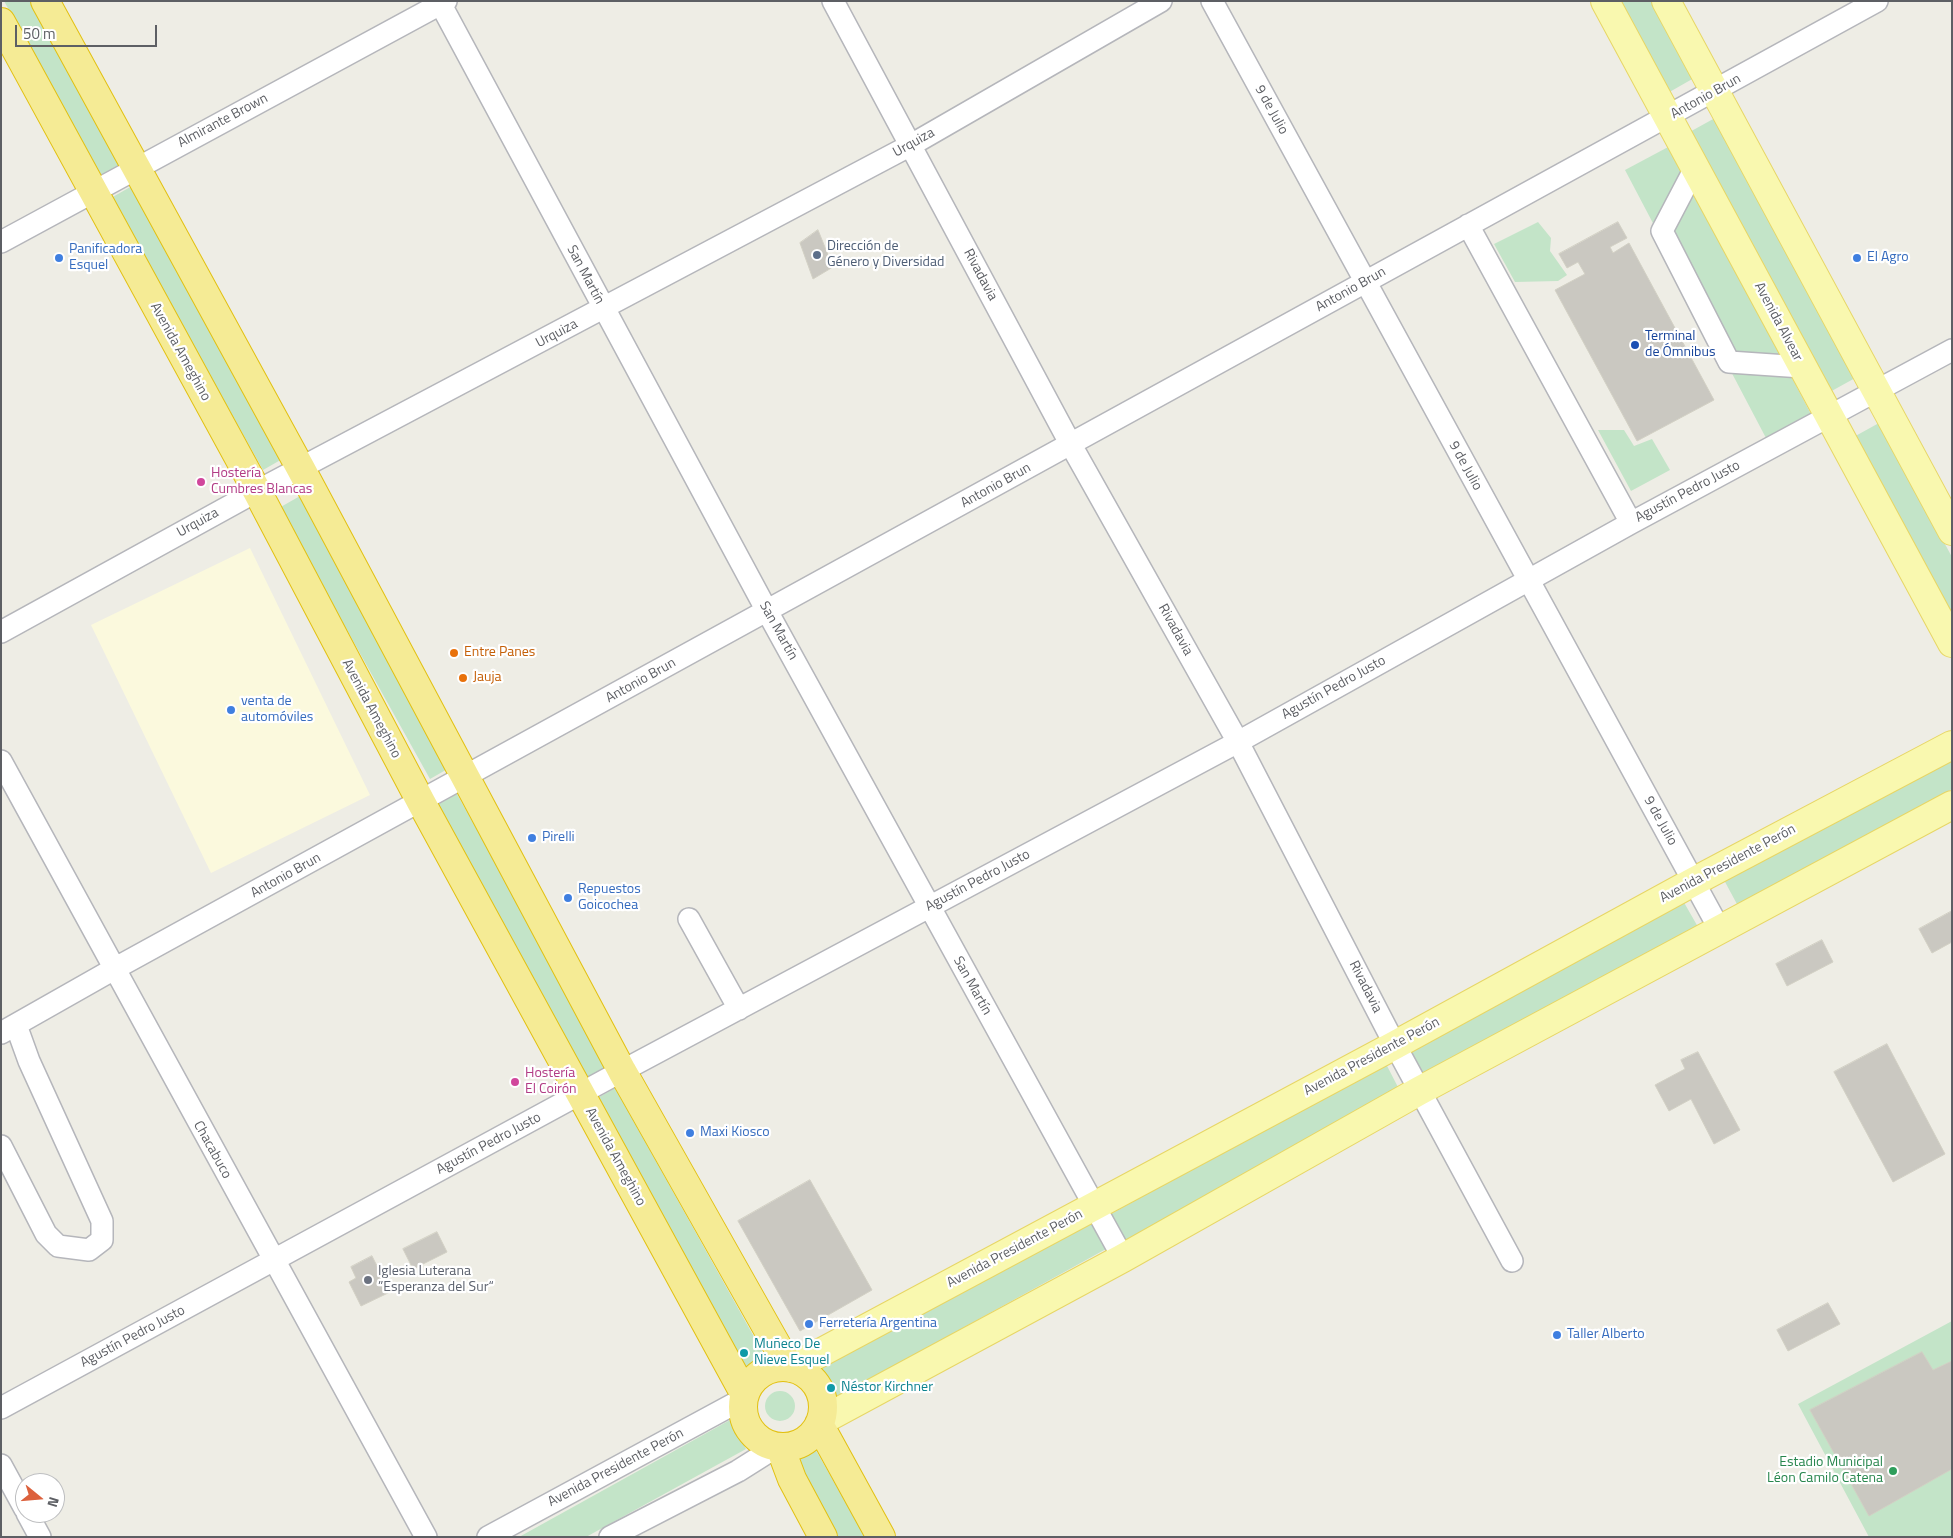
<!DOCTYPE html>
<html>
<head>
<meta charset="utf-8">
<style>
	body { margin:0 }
	#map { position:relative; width:1953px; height:1538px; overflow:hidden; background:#eeede5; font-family:"Titillium Web",sans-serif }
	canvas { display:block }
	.frame { position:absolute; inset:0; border:2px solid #5d5f64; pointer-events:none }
	.north { position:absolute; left:15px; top:1473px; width:50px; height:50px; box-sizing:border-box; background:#fff; border:1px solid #bebfc1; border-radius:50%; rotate:107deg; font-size:14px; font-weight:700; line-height:20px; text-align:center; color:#5d5f64 }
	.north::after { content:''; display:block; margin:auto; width:18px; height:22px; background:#dc613d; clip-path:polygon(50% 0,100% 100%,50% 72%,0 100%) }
	.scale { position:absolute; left:15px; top:25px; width:142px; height:22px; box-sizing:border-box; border:2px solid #5d5f64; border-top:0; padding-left:6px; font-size:15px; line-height:18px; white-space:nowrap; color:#5d5f64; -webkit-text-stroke:4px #fff; paint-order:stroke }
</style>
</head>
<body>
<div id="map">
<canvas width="1953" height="1538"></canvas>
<div class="frame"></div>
<div class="north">N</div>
<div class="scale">50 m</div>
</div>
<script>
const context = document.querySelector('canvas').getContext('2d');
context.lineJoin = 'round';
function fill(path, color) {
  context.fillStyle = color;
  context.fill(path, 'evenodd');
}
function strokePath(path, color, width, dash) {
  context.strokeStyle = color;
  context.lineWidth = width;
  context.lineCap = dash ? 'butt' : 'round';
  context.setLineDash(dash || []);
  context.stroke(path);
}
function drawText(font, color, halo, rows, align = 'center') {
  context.font = font + ' "Titillium Web",sans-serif';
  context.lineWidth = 4.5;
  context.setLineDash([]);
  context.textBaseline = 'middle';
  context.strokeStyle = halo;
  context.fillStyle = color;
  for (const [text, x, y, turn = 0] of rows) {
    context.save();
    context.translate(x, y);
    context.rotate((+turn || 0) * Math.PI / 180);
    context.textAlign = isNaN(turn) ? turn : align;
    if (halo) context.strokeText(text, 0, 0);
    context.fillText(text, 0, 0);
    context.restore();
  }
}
const commercial = new Path2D(`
	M250,548L370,795L211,873L91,625Z`);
const green = new Path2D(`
	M4,1H32L124,166L103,178Z
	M1615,1H1652L1694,78L1666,94Z
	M1715,118L1857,377L1828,393L1686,134Z
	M1670,146L1811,414L1766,438L1625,170Z
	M132,186L284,458L263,470L111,198Z
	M1538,222L1551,238L1550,251L1567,275L1558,281L1515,282L1494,244Z
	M1879,423L1952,557V625L1850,439Z
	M1598,430H1624L1634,446L1652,439L1670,470L1631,491Z
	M300,496L451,767L430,779L279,508Z
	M1952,756V789L1738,906L1724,880Z
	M457,794L608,1066L587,1078L435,806Z
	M1682,899L1698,927L1424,1078L1409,1050Z
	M1385,1062L1400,1091L1127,1242L1111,1214Z
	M615,1088L767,1360L746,1372L594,1100Z
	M1090,1221L1106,1249L832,1400L817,1371Z
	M1952,1321V1537H1869L1798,1404Z
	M765 1406a15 15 0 1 1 30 0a15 15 0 1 1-30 0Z
	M730,1420L746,1449L586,1537H519Z
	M813,1445L865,1537H837L793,1457Z`);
const building = new Path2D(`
	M1618,222L1627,238L1610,247L1613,253L1629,243L1714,400L1637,441L1555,290L1585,274L1578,262L1567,268L1559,254Z
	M818,230L833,267L813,279L800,243Z
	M1952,911V942L1932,953L1919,929Z
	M1822,940L1833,962L1787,986L1776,964Z
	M1887,1044L1945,1154L1893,1182L1834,1072Z
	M1698,1052L1740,1130L1714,1144L1691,1099L1669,1111L1655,1085L1685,1069L1681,1060Z
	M810,1180L872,1290L800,1331L738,1221Z
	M437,1232L447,1252L413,1269L403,1249Z
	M372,1256L390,1292L361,1306L349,1282L356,1278L351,1267Z
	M1828,1303L1840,1324L1788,1351L1777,1330Z
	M1922,1352L1933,1370L1952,1361V1469L1869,1516L1810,1410Z`);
const minor = new Path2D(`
	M439,1L767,611L1123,1258
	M833,1L1071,445L1238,742L1395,1045L1512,1261
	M1212,1L1720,930
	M1695,168L1662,231L1729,362L1802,367
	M1468,225L1631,523
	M1,242L446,1
	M1,632L257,491L911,145L1161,1
	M1,761L426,1537
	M689,919L739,1009
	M1,1033L114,969L1877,1
	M1,1146L46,1234L58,1246L89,1250L102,1240V1221L29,1061L16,1025
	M1,1408L622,1071L1238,742L1631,523L1952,350
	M1,1465L25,1509
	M27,1513L40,1537
	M488,1537L743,1399
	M610,1537L738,1471L776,1447`);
const major = new Path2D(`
	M1605,1L1952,643
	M1666,1L1952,531
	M792,1368L1395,1045L1693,882L1952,745
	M821,1421L1123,1258L1419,1091L1952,805`);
const highway = new Path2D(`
	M45,1L301,469L622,1071L789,1367
	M1,22L257,491L421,802L744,1393
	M743 1407a40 40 0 1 1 80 0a40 40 0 1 1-80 0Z
	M819,1424L881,1537
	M780,1447L792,1479L823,1537`);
const markers = [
	[817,255,5,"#5c6f8a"],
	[59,258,5,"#3f7fe0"],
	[1857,258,5,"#3f7fe0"],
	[1635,345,5,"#1a4fb4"],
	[201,482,5,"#d1479c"],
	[454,653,5,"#e8710a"],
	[463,678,5,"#e8710a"],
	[231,710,5,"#3f7fe0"],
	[532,838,5,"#3f7fe0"],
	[568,898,5,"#3f7fe0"],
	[515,1082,5,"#d1479c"],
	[690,1133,5,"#3f7fe0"],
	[368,1280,5,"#6b7280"],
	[809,1324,5,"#3f7fe0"],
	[1557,1335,5,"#3f7fe0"],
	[744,1353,5,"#0f9aa8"],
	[831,1388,5,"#0f9aa8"],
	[1893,1471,5,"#2e9e5b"]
];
const streetNames = [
	["Antonio Brun",1706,97,-29],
	["9 de Julio",1271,110,61],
	["Almirante Brown",223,121,-28],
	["Urquiza",914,143,-29],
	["San Martín",585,275,62],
	["Rivadavia",980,275,62],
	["Antonio Brun",1351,290,-29],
	["Avenida Alvear",1778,322,62],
	["Urquiza",557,334,-28],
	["Avenida Ameghino",180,352,61],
	["9 de Julio",1465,466,61],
	["Antonio Brun",996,486,-29],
	["Agustín Pedro Justo",1688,492,-28],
	["Urquiza",198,523,-29],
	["Rivadavia",1175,630,61],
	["San Martín",778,631,61],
	["Antonio Brun",641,681,-29],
	["Agustín Pedro Justo",1334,688,-29],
	["Avenida Ameghino",371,709,62],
	["9 de Julio",1660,821,61],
	["Avenida Presidente Perón",1728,864,-28],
	["Antonio Brun",286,876,-29],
	["Agustín Pedro Justo",978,881,-28],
	["San Martín",972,986,61],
	["Rivadavia",1365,987,63],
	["Avenida Presidente Perón",1372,1057,-28],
	["Agustín Pedro Justo",489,1144,-28],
	["Chacabuco",212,1150,61],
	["Avenida Ameghino",615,1157,61],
	["Avenida Presidente Perón",1015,1249,-28],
	["Agustín Pedro Justo",133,1337,-28],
	["Avenida Presidente Perón",616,1468,-28]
];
const serviceNames = [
	["Dirección de",827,247],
	["Género y Diversidad",827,263]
];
const shopNames = [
	["Panificadora",69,250],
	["Esquel",69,266],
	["El Agro",1867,258],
	["venta de",241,702],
	["automóviles",241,718],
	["Pirelli",542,838],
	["Repuestos",578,890],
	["Goicochea",578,906],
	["Maxi Kiosco",700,1133],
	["Ferretería Argentina",819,1324],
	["Taller Alberto",1567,1335]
];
const transitNames = [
	["Terminal",1645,337],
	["de Ómnibus",1645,353]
];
const hotelNames = [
	["Hostería",211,474],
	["Cumbres Blancas",211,490],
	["Hostería",525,1074],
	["El Coirón",525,1090]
];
const foodNames = [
	["Entre Panes",464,653],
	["Jauja",473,678]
];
const worshipNames = [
	["Iglesia Luterana",378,1272],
	["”Esperanza del Sur“",378,1288]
];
const cultureNames = [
	["Muñeco De",754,1345],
	["Nieve Esquel",754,1361],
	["Néstor Kirchner",841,1388]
];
const leisureNames = [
	["Estadio Municipal",1883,1463],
	["Léon Camilo Catena",1883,1479]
];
fill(commercial, '#fbf9dd');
fill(green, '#c3e4c8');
fill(building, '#cac8c1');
strokePath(building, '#d2d0c4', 1);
strokePath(minor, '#b5b6bb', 24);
strokePath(major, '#e7d665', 30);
strokePath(highway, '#e2c011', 30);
strokePath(minor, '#fff', 21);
strokePath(major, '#f9f8af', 28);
strokePath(highway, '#f5eb95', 28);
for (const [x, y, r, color] of markers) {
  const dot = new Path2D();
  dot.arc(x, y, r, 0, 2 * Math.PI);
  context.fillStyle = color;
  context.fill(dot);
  strokePath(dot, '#fff', 2);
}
drawText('14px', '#5d5f64', '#fff', streetNames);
drawText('14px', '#4e5e75', '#fff', serviceNames, 'left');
drawText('14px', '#366cbe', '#fff', shopNames, 'left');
drawText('14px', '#164399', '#fff', transitNames, 'left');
drawText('14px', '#b23c85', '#fff', hotelNames, 'left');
drawText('14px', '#c56008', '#fff', foodNames, 'left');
drawText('14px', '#5b616d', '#fff', worshipNames, 'left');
drawText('14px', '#0d838f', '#fff', cultureNames, 'left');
drawText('14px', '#27864d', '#fff', leisureNames, 'right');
</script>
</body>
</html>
